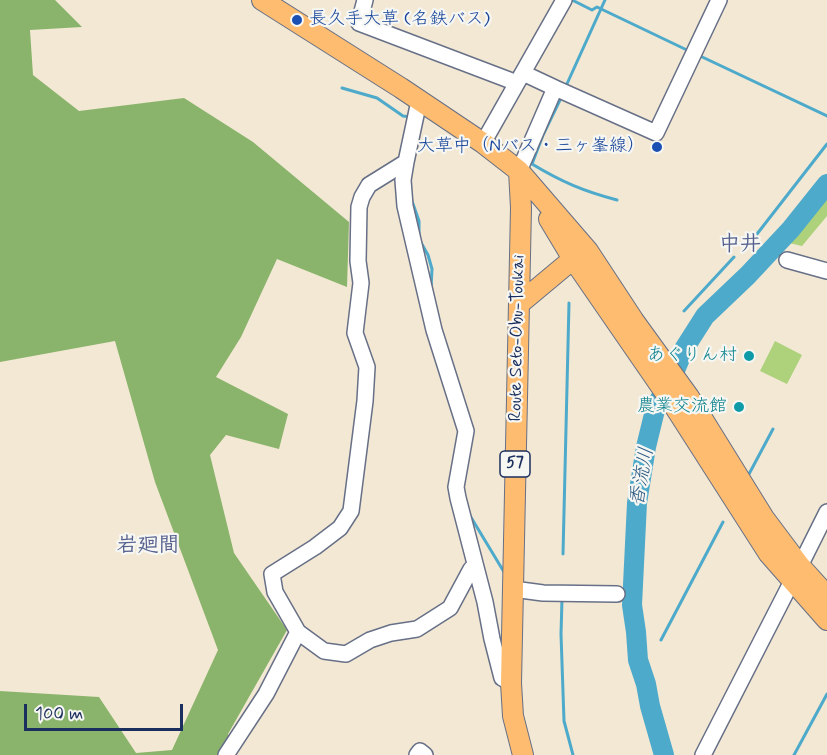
<!DOCTYPE html>
<html>
<head>
<meta charset="utf-8">
<style>
	body { margin:0 }
	#map { position:relative; width:827px; height:755px; overflow:hidden; background:#f3e8d4; font-family:Mynerve,sans-serif }
	canvas { display:block }
	.scale { position:absolute; left:24px; top:704px; width:159px; height:27px; box-sizing:border-box; border:3px solid #1b2f5e; border-top:0; padding-left:8px; font-size:18px; line-height:21px; white-space:nowrap; color:#1b2f5e; -webkit-text-stroke:4px #f6f6f2; paint-order:stroke }
</style>
</head>
<body>
<div id="map">
<canvas width="827" height="755"></canvas>
<div class="scale">100 m</div>
</div>
<script>
const context = document.querySelector('canvas').getContext('2d');
context.lineJoin = 'round';
function fill(path, color) {
  context.fillStyle = color;
  context.fill(path, 'evenodd');
}
function strokePath(path, color, width, dash) {
  context.strokeStyle = color;
  context.lineWidth = width;
  context.lineCap = dash ? 'butt' : 'round';
  context.setLineDash(dash || []);
  context.stroke(path);
}
function drawText(font, color, halo, rows, align = 'center') {
  context.font = font + ' Mynerve,"Klee One",sans-serif';
  context.lineWidth = 4.5;
  context.setLineDash([]);
  context.textBaseline = 'middle';
  context.strokeStyle = halo;
  context.fillStyle = color;
  for (const [text, x, y, turn = 0] of rows) {
    context.save();
    context.translate(x, y);
    context.rotate((+turn || 0) * Math.PI / 180);
    context.textAlign = isNaN(turn) ? turn : align;
    if (halo) context.strokeText(text, 0, 0);
    context.fillText(text, 0, 0);
    context.restore();
  }
}
const green = new Path2D(`
	M827,197V216L802,246L789,243Z
	M775,341L802,355L787,384L760,371Z`);
const forest = new Path2D(`
	M0,0H55L82,27L30,30L33,75L79,111L184,98L253,142L349,222L347,287L277,259L241,337L216,377L288,414L279,449L226,435L210,455L234,553L287,630L228,734L234,755H0V691L99,697L136,753L172,750L218,650L155,482L115,341L0,362Z`);
const stream = new Path2D(`
	M572,0L592,10L597,7L689,51
	M698,55L827,116
	M566,86L605,0
	M342,88L377,98L403,116L411,117
	M560,100L543,135L532,164C562,182 583,191 617,200
	M412,201L419,221V239L428,255L432,269L431,289
	M750,243L827,144
	M684,311L734,257
	M749,474L773,429
	M469,514L504,572
	M563,554L569,303
	M620,590H633
	M562,599L561,634L564,721L573,755
	M661,640L723,522
	M794,755L827,694`);
const river = new Path2D(`
	M664,755L650,706L646,684L638,660L636,632L632,605L637,503L646,447L656,406L671,380L684,349L705,316L748,275L791,229L827,184`);
const minor = new Path2D(`
	M365,0L359,23L517,83
	M555,88L656,133L719,0
	M419,101L406,162L403,180L405,206L434,330L466,431L456,487L458,498L485,602L492,639L502,678L511,683
	M483,143L564,0
	M406,162L369,185L362,197L359,207L358,261L361,283L355,333L367,367L365,401L351,511L340,528L315,547L272,574L275,592L298,632L324,651L346,654L370,640L391,633L417,629L450,608L471,569L476,567
	M519,171L555,88L523,73
	M787,260L827,271
	M800,566L827,512
	M513,589L543,593L617,594
	M226,755L266,694L298,632
	M417,755L420,751L425,755
	M703,755L792,581`);
const major = new Path2D(`
	M262,0L401,88L483,143L519,171L588,251L634,321L689,397L764,518L800,566L827,596
	M519,171L521,208L511,683L513,716L523,755
	M549,219L573,259L673,404L769,554L827,620
	M519,304L573,259`);
const markers = [
	[297,20,6,"#1a4fb4"],
	[657,147,6,"#1a4fb4"],
	[749,356,6,"#0f9aa8"],
	[739,407,6,"#0f9aa8"]
];
const shields = [
	[515,464,30]
];
const shieldNames = [
	["57",515,464]
];
const transitNames = [
	["長久手大草 (名鉄バス)",309,20],
	["大草中（Nバス・三ヶ峯線）",645,147,"right"]
];
const streetNames = [
	["Route Seto-Obu-Toukai",518,338,-89]
];
const cultureNames = [
	["あぐりん村",737,356],
	["農業交流館",727,407]
];
const waterNames = [
	["香流川",643,477,-80]
];
const quarterNames = [
	["中井",740,246],
	["岩廻間",148,547]
];
fill(green, '#add27b');
fill(forest, '#8ab46b');
strokePath(stream, '#4daacb', 3);
strokePath(river, '#4daacb', 20);
strokePath(minor, '#677087', 18);
strokePath(major, '#677087', 22);
strokePath(minor, '#fff', 15);
strokePath(major, '#fdbc6f', 20);
for (const [x, y, r, color] of markers) {
  const dot = new Path2D();
  dot.arc(x, y, r, 0, 2 * Math.PI);
  context.fillStyle = color;
  context.fill(dot);
  strokePath(dot, '#f6f6f2', 2);
}
for (const [x, y, w] of shields) {
  const box = new Path2D();
  box.roundRect(x - w / 2, y - 13, w, 26, 4.5);
  context.fillStyle = '#f6f6f2';
  context.fill(box);
  strokePath(box, '#1b2f5e', 1.5);
}
drawText('bold 16px', '#1b2f5e', null, shieldNames);
drawText('18px', '#164399', '#f6f6f2', transitNames, 'left');
drawText('18px', '#1b2f5e', '#f6f6f2', streetNames);
drawText('18px', '#0d838f', '#f6f6f2', cultureNames, 'right');
drawText('italic 20px', '#2c5a84', '#f6f6f2', waterNames);
drawText('bold 21px', '#55608e', '#f6f6f2', quarterNames);
</script>
</body>
</html>
